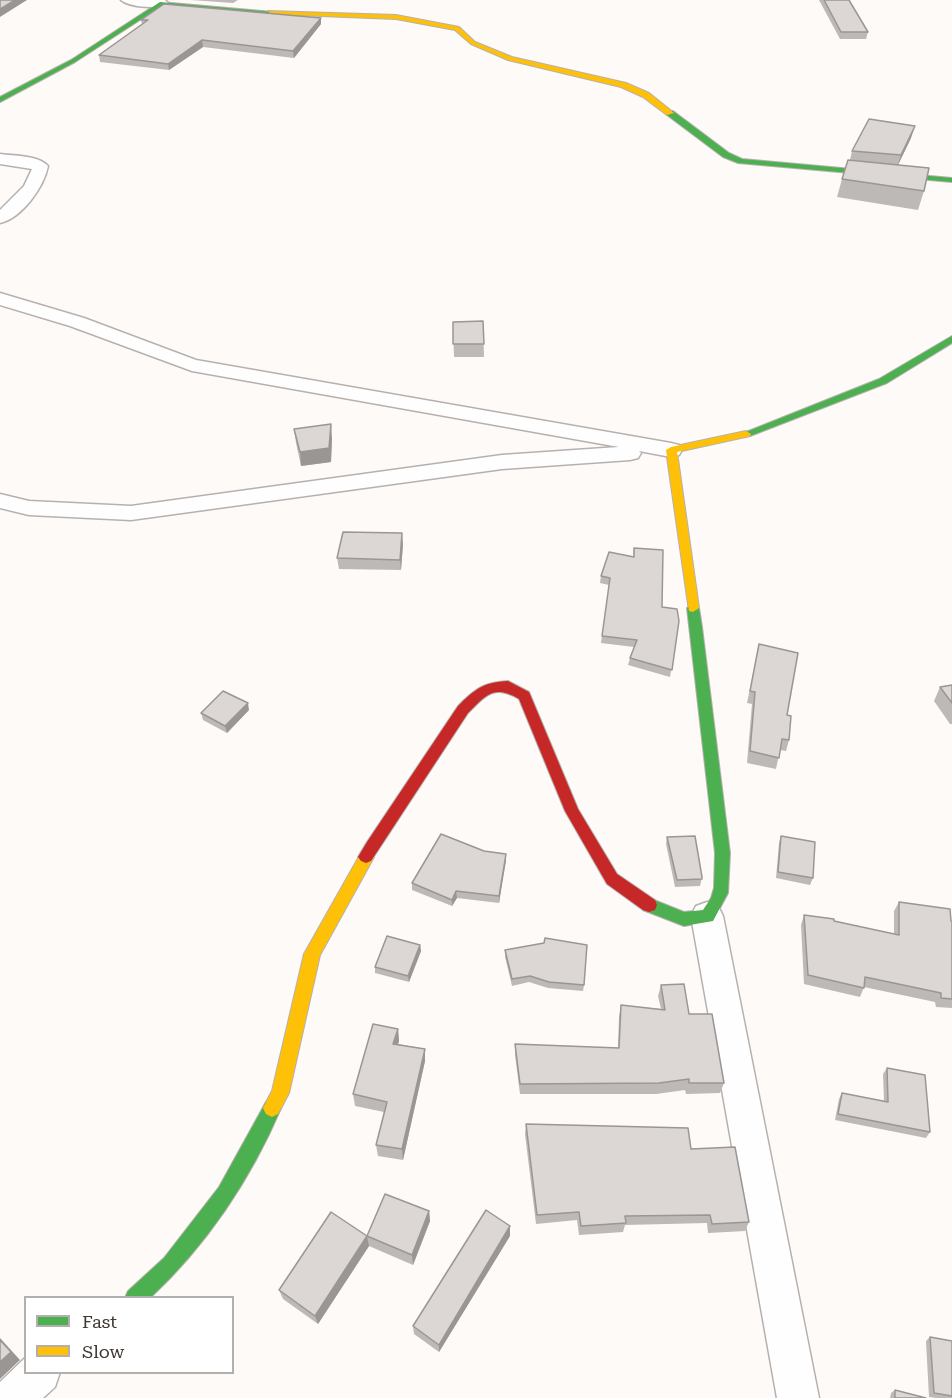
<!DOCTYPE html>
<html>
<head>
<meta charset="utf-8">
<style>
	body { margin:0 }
	#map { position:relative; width:952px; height:1398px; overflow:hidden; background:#fdfaf8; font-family:"Roboto Serif",serif }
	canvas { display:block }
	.legend { position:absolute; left:24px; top:1296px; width:210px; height:78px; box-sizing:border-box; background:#fff; border:2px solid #b3afad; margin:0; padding:8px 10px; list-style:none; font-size:18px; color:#413833 }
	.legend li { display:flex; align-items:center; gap:12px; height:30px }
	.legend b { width:30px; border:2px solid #b3afad }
</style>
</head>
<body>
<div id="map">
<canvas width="952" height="1398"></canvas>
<ul class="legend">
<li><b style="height:8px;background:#4caf50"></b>Fast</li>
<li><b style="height:8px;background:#ffc107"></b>Slow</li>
</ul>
</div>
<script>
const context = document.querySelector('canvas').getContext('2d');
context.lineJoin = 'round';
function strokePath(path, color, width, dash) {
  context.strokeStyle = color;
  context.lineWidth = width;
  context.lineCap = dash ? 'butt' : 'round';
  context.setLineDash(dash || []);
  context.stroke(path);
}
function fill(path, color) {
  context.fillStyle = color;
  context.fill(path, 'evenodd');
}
const street = new Path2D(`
	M121,0H165L168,3C160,10 129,7 121,0Z
	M0,154C14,156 38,155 48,166C44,187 22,218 0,223V210L24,186L32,169L0,164Z
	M0,293L84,318L196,360L671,443L679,445L682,450L679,455L671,457L639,451L641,453L638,458L630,460L502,469L131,520L29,515L0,508V494L29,501L131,506L502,455L619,447L192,371L70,326L0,305Z
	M707,902L718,906L723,916L819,1398H777L691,916L696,906Z
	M26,1357V1372H60L55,1387L43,1398H0V1382Z`);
const fast = new Path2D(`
	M160,2L273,12L270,14L163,5L75,62L0,102V97L71,60Z
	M667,111H673L729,153L742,159L952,178V182L738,163L723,157L667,115Z
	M952,336V343L887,383L750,436H742L741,434L879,379Z
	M693,604L699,608L702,627L730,853L728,893L713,921L684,926L643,910L641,905L643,900L649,898L684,912L703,910L711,898L714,888L715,853L687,608Z
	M272,1099L278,1102L281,1108C251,1179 206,1246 150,1298H125L128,1291L164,1258L219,1187L266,1102Z`);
const slow = new Path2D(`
	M268,11L396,15L459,27L475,42L512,57L626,83L649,93L674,113L667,115L643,97L621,87L508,60L471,44L455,30L396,19L270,14Z
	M746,431L751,434L750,436L677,452L699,608L693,612L689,611L666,450L671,447Z
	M366,851L371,853L374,857L320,955L289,1093L278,1114L272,1117L266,1114L263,1108L272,1091L304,954L361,853Z`);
const jam = new Path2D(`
	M508,681L529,692L578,809L617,874L655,900L657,905L655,910L649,912L643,910L607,884L565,811L519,699C494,684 486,695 468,713L371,861L366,863L361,861L358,857L367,842L458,706C475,689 484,682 508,681Z`);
const wall = new Path2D(`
	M191,0H238L233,3Z
	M819,0H849L868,32L866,39H840Z
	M321,18V24L294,58L203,47L169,70L100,62L99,55L142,24L141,20Z
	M911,138L898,165L924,191L918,210L837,197L842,179L850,160L852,151Z
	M483,321L484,357H454L453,322Z
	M294,429L332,438L331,462L301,466L296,443Z
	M403,544L401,570L339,569L337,558Z
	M634,548L662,607L679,621L670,677L628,665L630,658L634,647L601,643L609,585L600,583L601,576L633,557Z
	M759,644L787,715L789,740L786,751L780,750L776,769L747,763L752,704L747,703Z
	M952,685V724H950L934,701L940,687Z
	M249,710L227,733L203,720L201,713Z
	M781,836L813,878L810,885L776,878L779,843Z
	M667,837L702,877L700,886L675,887L666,844Z
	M484,851L506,854L499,903L457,898L452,906L412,890V883Z
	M899,902L952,922V1008L936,1007L935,1002L864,987L860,997L804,984L801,925L804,915L894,934V911Z
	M420,945L421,951L409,982L375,973V967Z
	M505,950L584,985L583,991L548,988L529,982L512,986L505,957Z
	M661,985L689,1014L724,1083L720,1093L686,1094L685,1090L656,1094H520L515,1055V1044L618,1048L619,1016L621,1005L661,1009L658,996Z
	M398,1029L399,1041L398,1044L425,1049V1061L403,1160L378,1156L376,1145L384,1112L355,1106L353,1094Z
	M887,1068L930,1132L926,1138L835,1120L839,1099L842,1093L884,1101L883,1074Z
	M526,1124L691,1149L749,1222L745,1231L708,1233L707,1223L625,1225L623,1232L579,1235L577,1220L536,1224L525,1134Z
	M429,1211L430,1221L413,1265L369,1246L318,1324L283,1299L279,1290L367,1236Z
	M510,1236L439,1352L414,1334L413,1326Z
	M930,1337L952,1341V1398H936L929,1397L926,1341Z
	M895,1390L926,1398H890L891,1393Z`);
const shadedWall = new Path2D(`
	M15,0H27L0,17V9Z
	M321,18V24L294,58L293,51Z
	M202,40L203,47L169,70L168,64Z
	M915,126L911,138L897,167L901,155Z
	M331,424L332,438L331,462L301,466L300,452Z
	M402,533L403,544L401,570L400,560Z
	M248,703L249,710L227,733L225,726Z
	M506,854V861L499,903V896Z
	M456,891L457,898L452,906V900Z
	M420,945L421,951L409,982L408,976Z
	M398,1029L399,1041L395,1055L393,1044Z
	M425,1049V1061L403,1160L402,1149Z
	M429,1211L430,1221L413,1265L412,1255Z
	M510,1226V1236L439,1352V1345Z
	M367,1236L369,1246L318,1324L315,1316Z
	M0,1338L20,1360L0,1379Z`);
const building = new Path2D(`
	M0,0H15L0,9Z
	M824,0H849L868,32H841Z
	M164,4L321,18L293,51L202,40L168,64L99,55L148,20H141Z
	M869,119L915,126L901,155L852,151Z
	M848,160L929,168L924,191L842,179Z
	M483,321L484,344H453V322Z
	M331,424L329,448L300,452L294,429Z
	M343,532L402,533L400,560L337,558Z
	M634,548L663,550L662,607L677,609L679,621L672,670L630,658L637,640L602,636L610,578L601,576L609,552L634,557Z
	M759,644L798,653L787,715L791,716L789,740L782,739L779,758L750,751L755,692L750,691Z
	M952,685V703L940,687Z
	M223,691L248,703L225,726L201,713Z
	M441,834L484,851L506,854L499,896L456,891L452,900L412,883Z
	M695,836L702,877V879L677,880L667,837Z
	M781,836L815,842L813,878L778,872Z
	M899,902L950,909L951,921L952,922V999L941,998V993L865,977L864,988L808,975L804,915L834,919V921L899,935Z
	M387,936L420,945L408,976L375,967Z
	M545,938L587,945L584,985L549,982L530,976L512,979L505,950L544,943Z
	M684,984L689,1014H712L724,1083H689V1079L659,1083L520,1084L515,1044L619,1048L621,1005L665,1010L661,985Z
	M373,1024L398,1029L393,1044L425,1049L402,1149L376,1145L387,1102L353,1094Z
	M887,1068L925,1075L930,1132L838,1114L842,1093L888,1102Z
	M526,1124L688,1128L691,1149L735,1147L749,1222L712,1224L710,1215L625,1216L626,1223L581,1226L579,1212L537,1215Z
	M385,1194L429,1211L412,1255L367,1236Z
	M486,1210L510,1226L439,1345L413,1326Z
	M331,1212L367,1236L315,1316L279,1290Z
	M930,1337L952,1341V1396L934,1393Z
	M0,1340L11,1352L0,1362Z
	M895,1390L926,1398H895Z`);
strokePath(street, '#b7b1ae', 3);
strokePath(fast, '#b7b1ae', 2);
strokePath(slow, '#b7b1ae', 2);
strokePath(jam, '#b7b1ae', 2);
fill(street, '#fffefe');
fill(fast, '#4caf50');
fill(slow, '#ffc107');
fill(jam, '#c62828');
fill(wall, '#bdb9b6');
fill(shadedWall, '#9a9694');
fill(building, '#dcd7d4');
strokePath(building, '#9a9694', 1.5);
</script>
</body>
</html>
